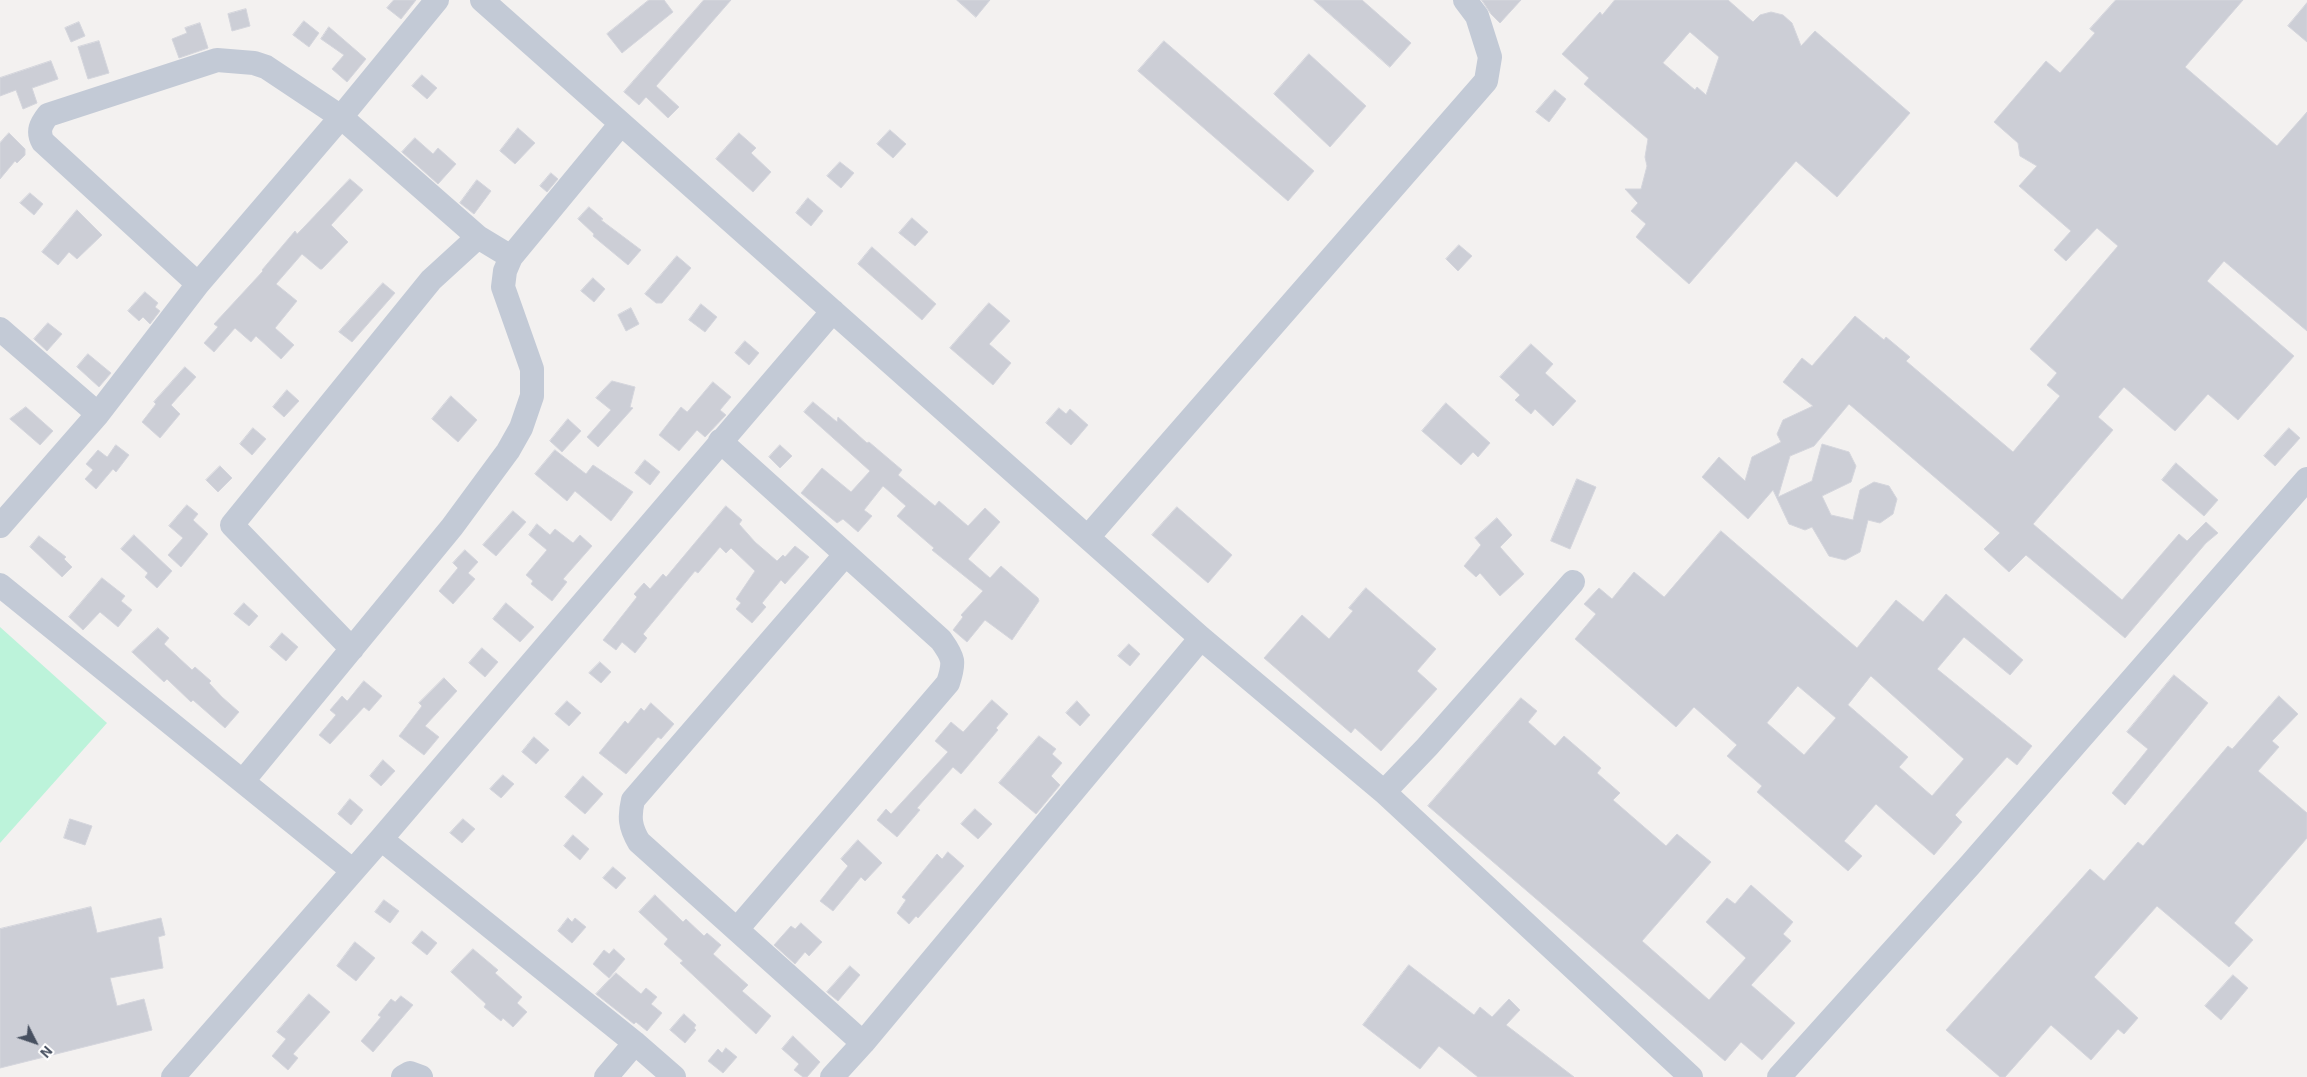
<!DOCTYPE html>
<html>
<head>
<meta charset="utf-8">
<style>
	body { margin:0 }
	#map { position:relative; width:2307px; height:1077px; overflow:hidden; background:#f3f1f0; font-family:"Exo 2",sans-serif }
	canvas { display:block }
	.north { position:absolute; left:10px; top:1017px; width:50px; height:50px; -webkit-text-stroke:4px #fff; paint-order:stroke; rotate:131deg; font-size:14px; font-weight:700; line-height:20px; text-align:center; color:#475060 }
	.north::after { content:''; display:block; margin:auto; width:18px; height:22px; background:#475060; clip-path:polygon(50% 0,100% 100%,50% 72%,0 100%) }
</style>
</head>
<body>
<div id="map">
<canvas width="2307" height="1077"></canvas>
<div class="north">N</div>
</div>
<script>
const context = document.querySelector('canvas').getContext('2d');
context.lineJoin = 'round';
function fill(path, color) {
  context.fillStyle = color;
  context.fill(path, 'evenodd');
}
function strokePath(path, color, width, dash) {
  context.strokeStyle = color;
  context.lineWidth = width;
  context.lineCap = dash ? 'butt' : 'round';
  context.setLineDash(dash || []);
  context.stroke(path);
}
const green = new Path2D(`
	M0,627L107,723L0,843Z`);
const building = new Path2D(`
	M394,0H416L401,19L387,8Z
	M649,0H664L673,12L622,53L607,34Z
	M704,0H731L656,86L679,107L668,118L646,97L639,105L624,92Z
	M957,0H990L976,17Z
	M1314,0H1362L1411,43L1390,67Z
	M1482,0H1521L1500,23L1491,14Z
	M1615,0H1728L1753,22L1760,15L1771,12L1783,15L1792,23L1801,46L1815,31L1910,113L1837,197L1796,161L1689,284L1636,237L1646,224L1631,211L1638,203L1625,189H1641L1647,166L1645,157L1648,139L1584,84L1589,78L1562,54L1600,12L1602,15ZM1690,32L1719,57L1706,95L1697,87L1695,90L1663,63Z
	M2116,0H2243L2185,67L2277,146L2307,112V331L2224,261L2207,281L2294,356L2238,420L2208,394L2175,431L2124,387L2098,417L2113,430L2033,524L2122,600L2179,534L2187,541L2206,522L2218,533L2206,543L2125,638L2026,555L2009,572L1984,549L2000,533L1849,404L1814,446L1790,456L1778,497L1812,481L1822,444L1849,452L1856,466L1851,482L1822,496L1831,515L1853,520L1860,490L1874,482L1889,486L1897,499L1893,514L1880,523L1868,520L1860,552L1845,560L1829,556L1812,527L1805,530L1789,524L1773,490L1748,519L1702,477L1719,457L1745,481L1752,457L1781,442L1777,434L1783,420L1813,406L1783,382L1802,358L1812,366L1855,316L1884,340L1886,337L1910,357L1906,361L2013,452L2060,396L2047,385L2057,373L2030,349L2118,246L2097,228L2066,261L2054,250L2071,231L2019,186L2037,166L2020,156L2018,143L1994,122L2046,61L2060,73L2095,33L2090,29Z
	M2307,3V42L2288,26Z
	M246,9L250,26L232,31L228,14Z
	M304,21L319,33L309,47L293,35Z
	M79,22L85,36L71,42L65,28Z
	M200,23L208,48L179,58L172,39L187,33L185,28Z
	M329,27L366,59L347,82L332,69L344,55L321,39Z
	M99,41L109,73L88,79L78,47Z
	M1164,41L1314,171L1288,201L1138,71Z
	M1309,54L1366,106L1330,147L1274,94Z
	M51,61L58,79L32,88L37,103L23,109L16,90L0,96V78Z
	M422,75L437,88L427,99L412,86Z
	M1555,90L1566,99L1549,122L1536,112Z
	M518,128L535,143L515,164L500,151Z
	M890,130L906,144L893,158L877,144Z
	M9,133L25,149V155L17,163L15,161L0,179V143Z
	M739,133L756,148L751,153L771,172L753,192L716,159Z
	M415,138L433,154L438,148L456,164L438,184L402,152Z
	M840,162L854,173L841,188L827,176Z
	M551,173L558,179L547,192L540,186Z
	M350,179L363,190L331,225L348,242L322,269H320L302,254L276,284L297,301L275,328L294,345L281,359L256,336L251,342L235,328L214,352L204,343L218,327L214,324L263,271L262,270L295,231L297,234Z
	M477,180L491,191L474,214L460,203Z
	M30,193L43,204L34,215L20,203Z
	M808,198L823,211L811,226L796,213Z
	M589,207L603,219L601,220L641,250L628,265L593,236L594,234L578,219Z
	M77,210L102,235L77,259L69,252L58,265L42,252Z
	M912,218L928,232L915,246L899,233Z
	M1459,245L1472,256L1458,271L1446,259Z
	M872,247L936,304L922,320L858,264Z
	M677,256L691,268L662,303H656L645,294Z
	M593,278L605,289L594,302L581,291Z
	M383,283L395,293L352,342L339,332Z
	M145,292L158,303L155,307L160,311L150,324L143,317L139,321L128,311Z
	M989,303L1010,321L989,344L1011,363L993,385L950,348Z
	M701,304L717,317L705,332L689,320Z
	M631,308L639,324L626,331L618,315Z
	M48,323L62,334L47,351L34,339Z
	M745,341L759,353L749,365L735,353Z
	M1531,344L1553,364L1545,373L1576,401L1553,426L1535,409L1531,414L1515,400L1520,395L1500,377Z
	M88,354L111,373L99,387L77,367Z
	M185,367L196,377L171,405L180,414L160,438L142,422L156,404L154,402Z
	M612,381L635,387L630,407L633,408L598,447L587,437L611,410L596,398Z
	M713,382L731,397L720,410L726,415L705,437L697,430L679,451L659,435L681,407L687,412Z
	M287,390L299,401L284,417L273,407Z
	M451,396L477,420L458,442L432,419Z
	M813,402L837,422L838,417L867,443L869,442L902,470L898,475L935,506L939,501L968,526L985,508L1000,522L968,559L990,578L1001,566L1038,598L1039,601L1012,640L985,620L967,642L953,630L963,617L961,615L983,591L932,550L934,548L897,516L906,506L883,486L864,510L872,516L858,532L843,519L837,523L801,493L822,468L851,492L870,471L804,412Z
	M1446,403L1490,443L1478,457L1473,452L1461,465L1422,431Z
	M26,407L53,431L40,445L10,419Z
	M1059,408L1066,414L1070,409L1088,425L1071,445L1046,423Z
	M568,419L581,431L562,452L550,441Z
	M253,428L266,439L252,455L240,444Z
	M2289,428L2300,438L2275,466L2264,456Z
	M116,445L129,455L116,472L113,469L96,489L85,479L93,470L86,464L98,450L107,457Z
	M780,445L792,456L780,468L769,457Z
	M555,450L586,474L593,465L633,492L611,521L575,491L567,501L535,474Z
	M645,460L660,472L650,485L635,473Z
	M2176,463L2218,500L2204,516L2162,480Z
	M220,466L232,478L218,492L206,480Z
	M1577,479L1596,487L1570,549L1551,541Z
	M187,505L198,514L193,520L208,534L181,567L168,555L183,538L169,526Z
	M726,506L742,520L739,524L755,542L777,561L783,555L785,557L795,546L809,557L785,584L781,580L762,603L766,607L752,623L736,609L741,603L736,599L755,571L731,548L726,553L720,547L698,573L695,571L643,634L647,638L635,653L622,642L616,650L603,640L637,597L634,594L644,583L650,589L663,574L666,577Z
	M1177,507L1232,555L1208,583L1152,535Z
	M513,511L526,522L496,556L483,545Z
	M1497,518L1512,535L1500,547L1524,574L1500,596L1480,573L1476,577L1464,566L1481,545L1475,538Z
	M537,524L550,535L555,529L573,543L580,535L592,546L563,579L567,582L552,601L531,584L533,581L526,575L547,550L529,535Z
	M1721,531L1857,648L1896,600L1923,622L1946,594L2023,660L2010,675L1964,637L1937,669L2032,746L2017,765L2007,757L1955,815L1962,822L1934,855L1876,804L1844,841L1862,856L1848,871L1757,792L1762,786L1727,756L1737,745L1694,707L1676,727L1575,639L1596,614L1584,604L1599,588L1612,599L1634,572L1664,597ZM1871,676L1964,759L1932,796L1899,767L1908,757L1848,705ZM1798,686L1836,718L1804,755L1767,723Z
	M134,535L172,571L157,588L145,577L148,573L121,549Z
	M39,536L66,557L64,559L72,567L62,577L30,547Z
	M465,550L478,562L468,573L475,579L453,604L439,591L458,568L453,563Z
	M102,578L125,596L121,601L132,610L118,627L100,612L83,630L69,617Z
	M1366,588L1436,649L1417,671L1437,689L1381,751L1355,728L1351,733L1264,658L1302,615L1329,639L1353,611L1349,608Z
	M244,603L258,616L249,626L234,614Z
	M506,603L534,627L520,642L493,619Z
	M158,628L169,638L164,644L192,670L195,667L211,681L209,683L222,697L239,712L225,728L193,700L191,702L167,679L164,682L132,652Z
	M282,633L298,647L286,661L270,647Z
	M1129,644L1140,654L1130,666L1118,656Z
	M482,648L498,662L485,677L469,663Z
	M600,662L611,672L601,683L589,673Z
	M2174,675L2208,703L2125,805L2112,793L2148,749L2127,732Z
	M444,678L457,691L425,726L439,737L424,755L399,736L422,706L419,703Z
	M364,681L382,696L369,711L364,707L330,744L319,735L336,715L330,710L342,696L347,701Z
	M2279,696L2298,714L2272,741L2279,747L2258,771L2307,813V838L2234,923L2253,940L2229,967L2157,906L2094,977L2138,1018L2124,1034L2118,1029L2091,1060L2051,1025L2005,1077H2000L1946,1030L2090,869L2104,881L2138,842L2143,846L2228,746L2232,749Z
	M1521,698L1537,711L1528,722L1555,746L1564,736L1601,768L1597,773L1620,793L1613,800L1666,846L1677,834L1711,862L1642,941L1709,1000L1746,958L1706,922L1727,898L1735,904L1751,885L1793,922L1783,934L1791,941L1751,985L1795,1023L1762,1060L1741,1042L1725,1061L1428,806Z
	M992,700L1008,714L996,728L998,730L961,774L953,767L917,808L920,810L897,837L877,820L886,809L891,814L948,752L935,741L951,722L963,732Z
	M567,701L581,713L569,726L555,714Z
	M1077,701L1090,715L1080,726L1066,713Z
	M651,703L674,724L661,739L658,737L626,774L599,753L625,721L628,724L641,708L644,711Z
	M1039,736L1056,749L1052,754L1062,763L1051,776L1060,785L1036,814L999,783Z
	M534,737L549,750L536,764L522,752Z
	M383,760L395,771L381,786L370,776Z
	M503,775L514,784L501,798L490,789Z
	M583,776L603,794L585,814L565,797Z
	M350,799L363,810L351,825L338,814Z
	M975,809L992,824L978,839L961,824Z
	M70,819L92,826L85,845L64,838Z
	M463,819L475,829L462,843L450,833Z
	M573,835L589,849L580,860L564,846Z
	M858,840L882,863L865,881L861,877L833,911L820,901L848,866L841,859Z
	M948,852L964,866L918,918L916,916L909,924L897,913L906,900L902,897L937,854L942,859Z
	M613,867L626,878L616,889L603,878Z
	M655,895L683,922L686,919L704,936L707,933L721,945L713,954L748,985L742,991L771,1016L756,1034L680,963L683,961L664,944L668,939L639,912Z
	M384,900L399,911L390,923L375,912Z
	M91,907L97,933L161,918L165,935L158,937L163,968L110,978L117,1006L144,999L152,1030L0,1068V929Z
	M568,918L572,922L575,918L586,927L572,943L558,931Z
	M801,923L822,942L809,956L805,952L795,964L774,945L791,926L795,929Z
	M422,931L437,943L427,955L412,943Z
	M355,942L375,958L356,981L337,966Z
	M473,949L498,970L495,973L522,997L517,1003L527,1012L513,1027L503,1018L501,1021L484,1007L486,1004L451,972Z
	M614,949L625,959L609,978L593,964L604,950L609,954Z
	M1409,965L1474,1015L1480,1007L1492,1017L1509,999L1520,1010L1506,1025L1574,1077H1478L1439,1046L1420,1069L1363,1025Z
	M850,966L860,975L838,1001L827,992Z
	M616,973L641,994L646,988L657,997L651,1004L662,1013L647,1031L636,1022L634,1024L596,994Z
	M2233,975L2248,988L2221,1020L2205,1006Z
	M309,994L330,1012L293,1054L298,1058L288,1070L272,1056L286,1039L277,1032Z
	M401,996L413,1005L373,1052L361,1041L381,1017L378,1015L391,999L395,1002Z
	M684,1014L696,1025L694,1028L696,1030L685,1043L670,1030Z
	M793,1036L820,1062L807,1077H803L794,1070L799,1064L782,1049Z
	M726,1048L737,1057L723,1073L708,1061L718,1049L722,1053Z`);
const minor = new Path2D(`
	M482,0L1201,638L1384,792L1691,1077
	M198,284L43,142C37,131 41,124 48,115L217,60L254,63L266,67L341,117L478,237
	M0,329L98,414
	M720,441L941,640C954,658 955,662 948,683L738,928
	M0,526L98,414L198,284L341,117L437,0
	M1088,537L1486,81L1490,57L1477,16L1465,0
	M845,555L633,800C629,817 630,827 639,842L863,1043
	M0,585L352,870
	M352,649L232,525L431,280L478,237L511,257
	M243,781L452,527L508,451L521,428L532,396V369L503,287L505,271L511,257L620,125
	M1384,792L1427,747L1573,582
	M381,839L635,1043L674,1077
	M173,1077L381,839L833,311
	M403,1077L410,1073L421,1077
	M606,1077L635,1043
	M832,1077L863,1043L1201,638
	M1779,1077L1970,865L2307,479`);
fill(green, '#bcf3da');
fill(building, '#ccced6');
strokePath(building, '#d4d5dc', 1);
strokePath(minor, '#c3cad6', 24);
</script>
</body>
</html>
